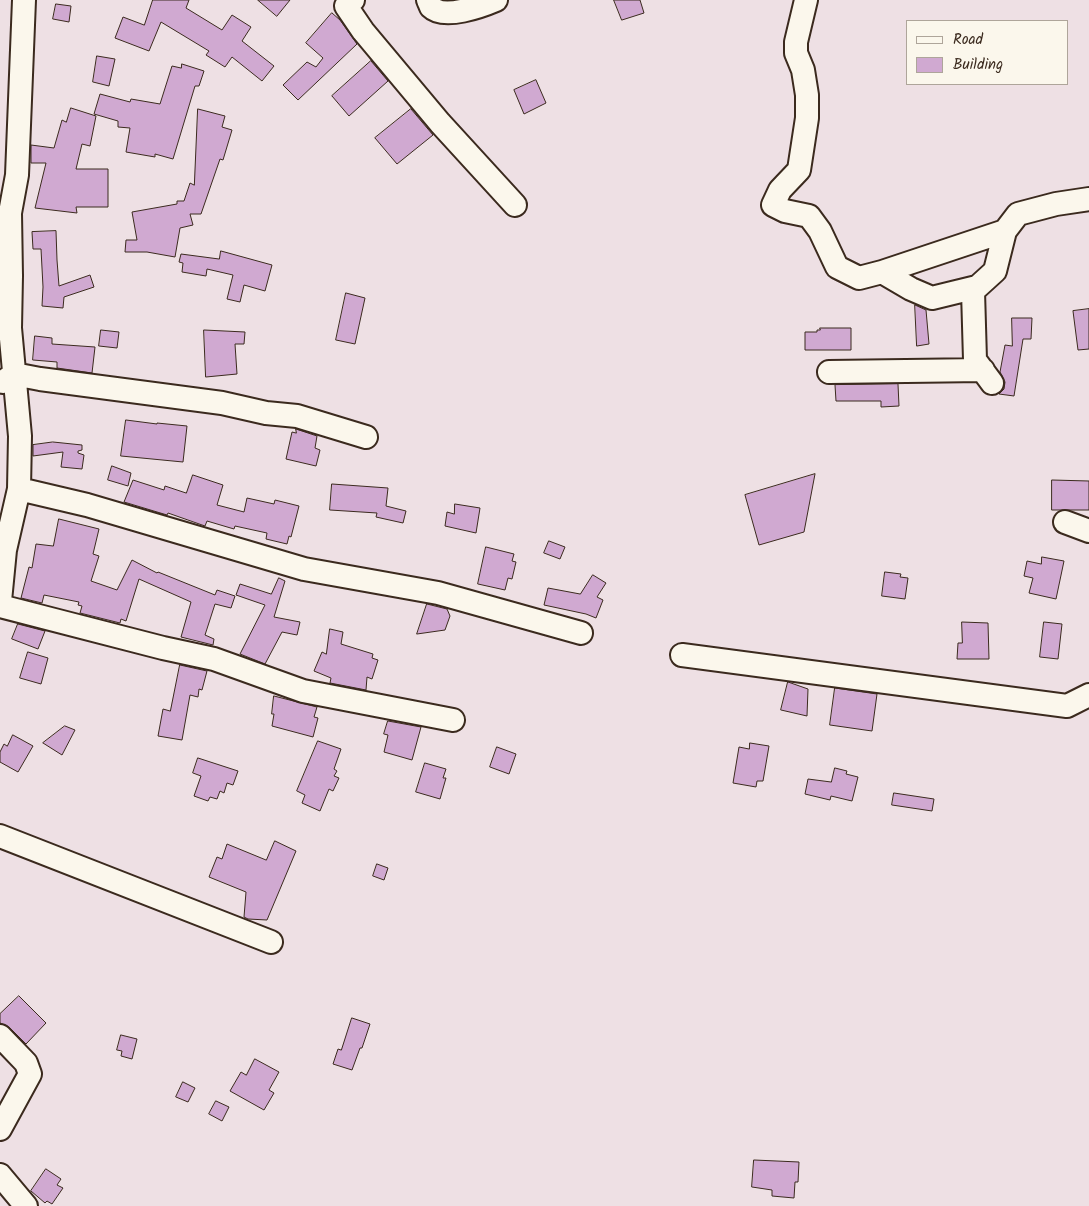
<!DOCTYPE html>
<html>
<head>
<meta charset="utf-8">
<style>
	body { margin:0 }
	#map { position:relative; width:1089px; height:1206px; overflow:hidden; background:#eee0e4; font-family:Kalam,sans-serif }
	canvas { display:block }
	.legend { position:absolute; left:906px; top:20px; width:162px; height:65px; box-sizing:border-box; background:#fbf7ec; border:1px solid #aea59a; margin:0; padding:6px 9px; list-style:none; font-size:15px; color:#3b2a1e }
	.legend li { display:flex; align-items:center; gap:10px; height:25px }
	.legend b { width:25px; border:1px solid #aea59a }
</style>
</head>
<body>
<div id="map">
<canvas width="1089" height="1206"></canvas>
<ul class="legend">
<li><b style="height:6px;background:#fbf7ec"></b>Road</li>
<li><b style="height:14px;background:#d0a9d1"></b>Building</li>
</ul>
</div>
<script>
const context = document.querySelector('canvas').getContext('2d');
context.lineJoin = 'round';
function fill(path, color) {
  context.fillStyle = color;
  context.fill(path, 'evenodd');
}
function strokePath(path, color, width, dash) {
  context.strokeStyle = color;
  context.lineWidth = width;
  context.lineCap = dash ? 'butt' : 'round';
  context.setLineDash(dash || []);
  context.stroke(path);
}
const building = new Path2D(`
	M153,0H189L186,8L222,30L232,15L251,27L242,41L274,66L262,81L232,57L225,67L206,55L209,51L161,22L149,51L115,38L123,17L144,25Z
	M258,0H290L277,16Z
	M614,0H640L644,13L622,20Z
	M56,4L71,6L69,22L53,19Z
	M332,13L340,20L357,44L298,100L283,85L307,62L316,67L323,58L306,43Z
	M97,56L115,59L109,86L93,82Z
	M371,61L388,81L349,116L332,96Z
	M182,64L204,71L199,86H195L173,159L155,154V157L126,152L130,128L118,127V121L94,114L100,94L130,102L131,99L160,104L172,66L181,68Z
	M536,80L546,103L524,114L514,90Z
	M71,108L96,116L90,146L82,144L76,169H108V207H76L77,213L35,208L46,163H31V145L54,148L62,120L66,122Z
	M198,109L225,116L222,127L232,130L223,160L220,159L201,214H190L193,225L180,228L175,257L147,252H125L126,240H137L132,212L177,204V201H184L190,183L194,185Z
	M411,109L433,135L397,164L375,138Z
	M56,231L57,260L59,286L90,275L94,287L64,297L63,308L42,306L43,287L41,249H33L32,232Z
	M221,251L272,265L265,291L244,285L240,302L227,299L233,275L207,269L206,276L182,272L183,263L179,262L181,254L219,259Z
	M346,293L365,298L355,344L336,340Z
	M915,305L926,310L929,344L917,346Z
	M1089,309V349L1078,350L1073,311Z
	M1012,318H1032L1031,339H1023L1014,396L999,394L1004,389L1005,382L1000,372L1005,345L1012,346Z
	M820,328H851V350H805V332H817V330H820Z
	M101,330L119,332L117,348L99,346Z
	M204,330L245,332L244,344H235L237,374L206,377Z
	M35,336L52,338V344L95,347L92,373L57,368V362L33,360Z
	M898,384L899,406L881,407V401H836L835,385Z
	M126,420L157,424V423L187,426L183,462L121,456Z
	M296,429L317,436L315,448L320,450L316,466L286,459L292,432L296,433Z
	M53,442L82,445V450L78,451V453L84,455L82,469L61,467L63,452L33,456V445Z
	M112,466L131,473L128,486L108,480Z
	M815,474L804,532L759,545L745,495Z
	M193,475L223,485L217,505L244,512L247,498L274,504L275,500L299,506L291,537L289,536L287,544L266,539L267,533L235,526L234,529L207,521L205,526L168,513L167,515L124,502L133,480L164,490L165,486L186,493Z
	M1052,480L1089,481V510H1052Z
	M332,484L388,488L386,506L406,511L403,523L376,517L377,513L330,510Z
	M455,504L480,508L476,533L445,526L447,512L454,514Z
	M59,519L99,529L93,554L99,556L91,581L117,590L132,560L157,573L158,572L215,595L217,590L235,596L231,608L215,604L205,635L214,639L213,645L181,637L191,602L139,579L126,621L121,619L120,623L80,613L82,606L78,605L79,602L44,595L42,603L21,598L29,567L32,568L36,544L53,546Z
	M549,541L565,547L560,559L544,553Z
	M486,547L514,554L512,561L516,562L512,579L508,578L505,590L478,584Z
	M1042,557L1064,561L1056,599L1029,593L1033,578L1024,576L1027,561L1041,564Z
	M885,572L901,574L900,577L908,578L905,599L882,596Z
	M593,575L606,583L597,597L603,600L596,618L586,614L544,605L548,588L580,594Z
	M279,578L285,581L274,617L300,622L297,635L282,632L265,664L240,654L265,605L236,595L240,584L271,594Z
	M427,604L447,609L450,616L445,630L417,634Z
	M962,622L988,623L989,659H957L958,643H962Z
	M1044,622L1062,624L1058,659L1040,657Z
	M18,624L45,631L38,649L12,639Z
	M330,629L343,632L341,644L373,654L372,658L378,660L372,679L367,677L366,690L330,683L331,678L314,671L322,652L326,654Z
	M28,652L48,658L41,684L20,678Z
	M180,665L207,671L202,690L199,689L198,697L190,695L182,740L158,736L163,709L170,711Z
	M788,682L808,689L807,716L781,710Z
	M835,688L877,694L872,731L830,725Z
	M274,696L317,707L314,717L318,718L313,737L272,726L274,714H272Z
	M388,721L421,727L412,760L384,752L388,735L384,734Z
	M65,726L75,730L62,755L43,743Z
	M13,735L33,746L18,772L0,762V752L4,744L7,746Z
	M318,741L341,749L334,769L337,771L334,776L339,778L333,791L329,789L320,811L302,803L305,795L297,791Z
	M750,743L769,746L763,781H757L756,787L733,783L739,747L749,749Z
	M497,747L516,754L509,774L490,767Z
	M198,758L238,771L233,785L227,783L224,793L220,791L217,799L210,797L208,801L194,796L201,776L193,773Z
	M425,763L446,769L443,778H446L440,799L416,792Z
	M835,768L847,771L846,774L858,777L852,801L831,796L830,800L805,794L808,779L831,782Z
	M894,793L934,799L932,811L892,805Z
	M275,841L296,851L267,920L248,919L244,917L246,892L209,877L217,857L222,859L227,844L266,860Z
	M377,864L388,868L384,880L373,876Z
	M19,996L46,1023L26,1044L9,1027L0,1023V1014Z
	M352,1018L370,1024L362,1048H360L352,1070L333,1064L338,1049L341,1050Z
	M121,1035L137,1039L132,1059L121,1056L122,1051L117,1050Z
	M255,1059L279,1072L269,1090L274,1093L264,1110L230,1091L241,1072L246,1075Z
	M183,1082L195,1088L188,1102L176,1097Z
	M216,1101L229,1107L222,1121L209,1114Z
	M754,1160L799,1162L798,1182H795L794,1198L772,1196V1190L752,1187Z
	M46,1169L61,1179L57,1185L63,1188L52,1204L47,1201L45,1203L31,1191Z`);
const minor = new Path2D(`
	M353,0L346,6L363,31L440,123L515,205
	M428,0C429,2 430,5 431,7C444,20 482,6 496,0
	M806,0L796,42V53L803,70L807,95V118L799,170L780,190L773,205L785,211L809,216L820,231L837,267L859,278L882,272
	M977,287L932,298L911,289L882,272L1005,231
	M829,372L983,370
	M3,382L14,374L40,379L222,403L266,413L297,416L366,437
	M992,383L975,360L973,291L995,271L1005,231L1018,214L1056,204L1089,199
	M19,489L87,505L304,569L438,593L581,633
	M1065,522L1089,531
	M0,601L5,550L19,489L20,436L10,328L11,276L10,213L17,175L24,0
	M0,606L163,648L214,659L303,691L453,720
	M682,655L1067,706L1089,695
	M0,836L271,942
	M0,1036L26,1063L30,1074L0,1129
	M0,1175L26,1206`);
fill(building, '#d0a9d1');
strokePath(building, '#3b2a1e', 1);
strokePath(minor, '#3b2a1e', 26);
strokePath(minor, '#fbf7ec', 22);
</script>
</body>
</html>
